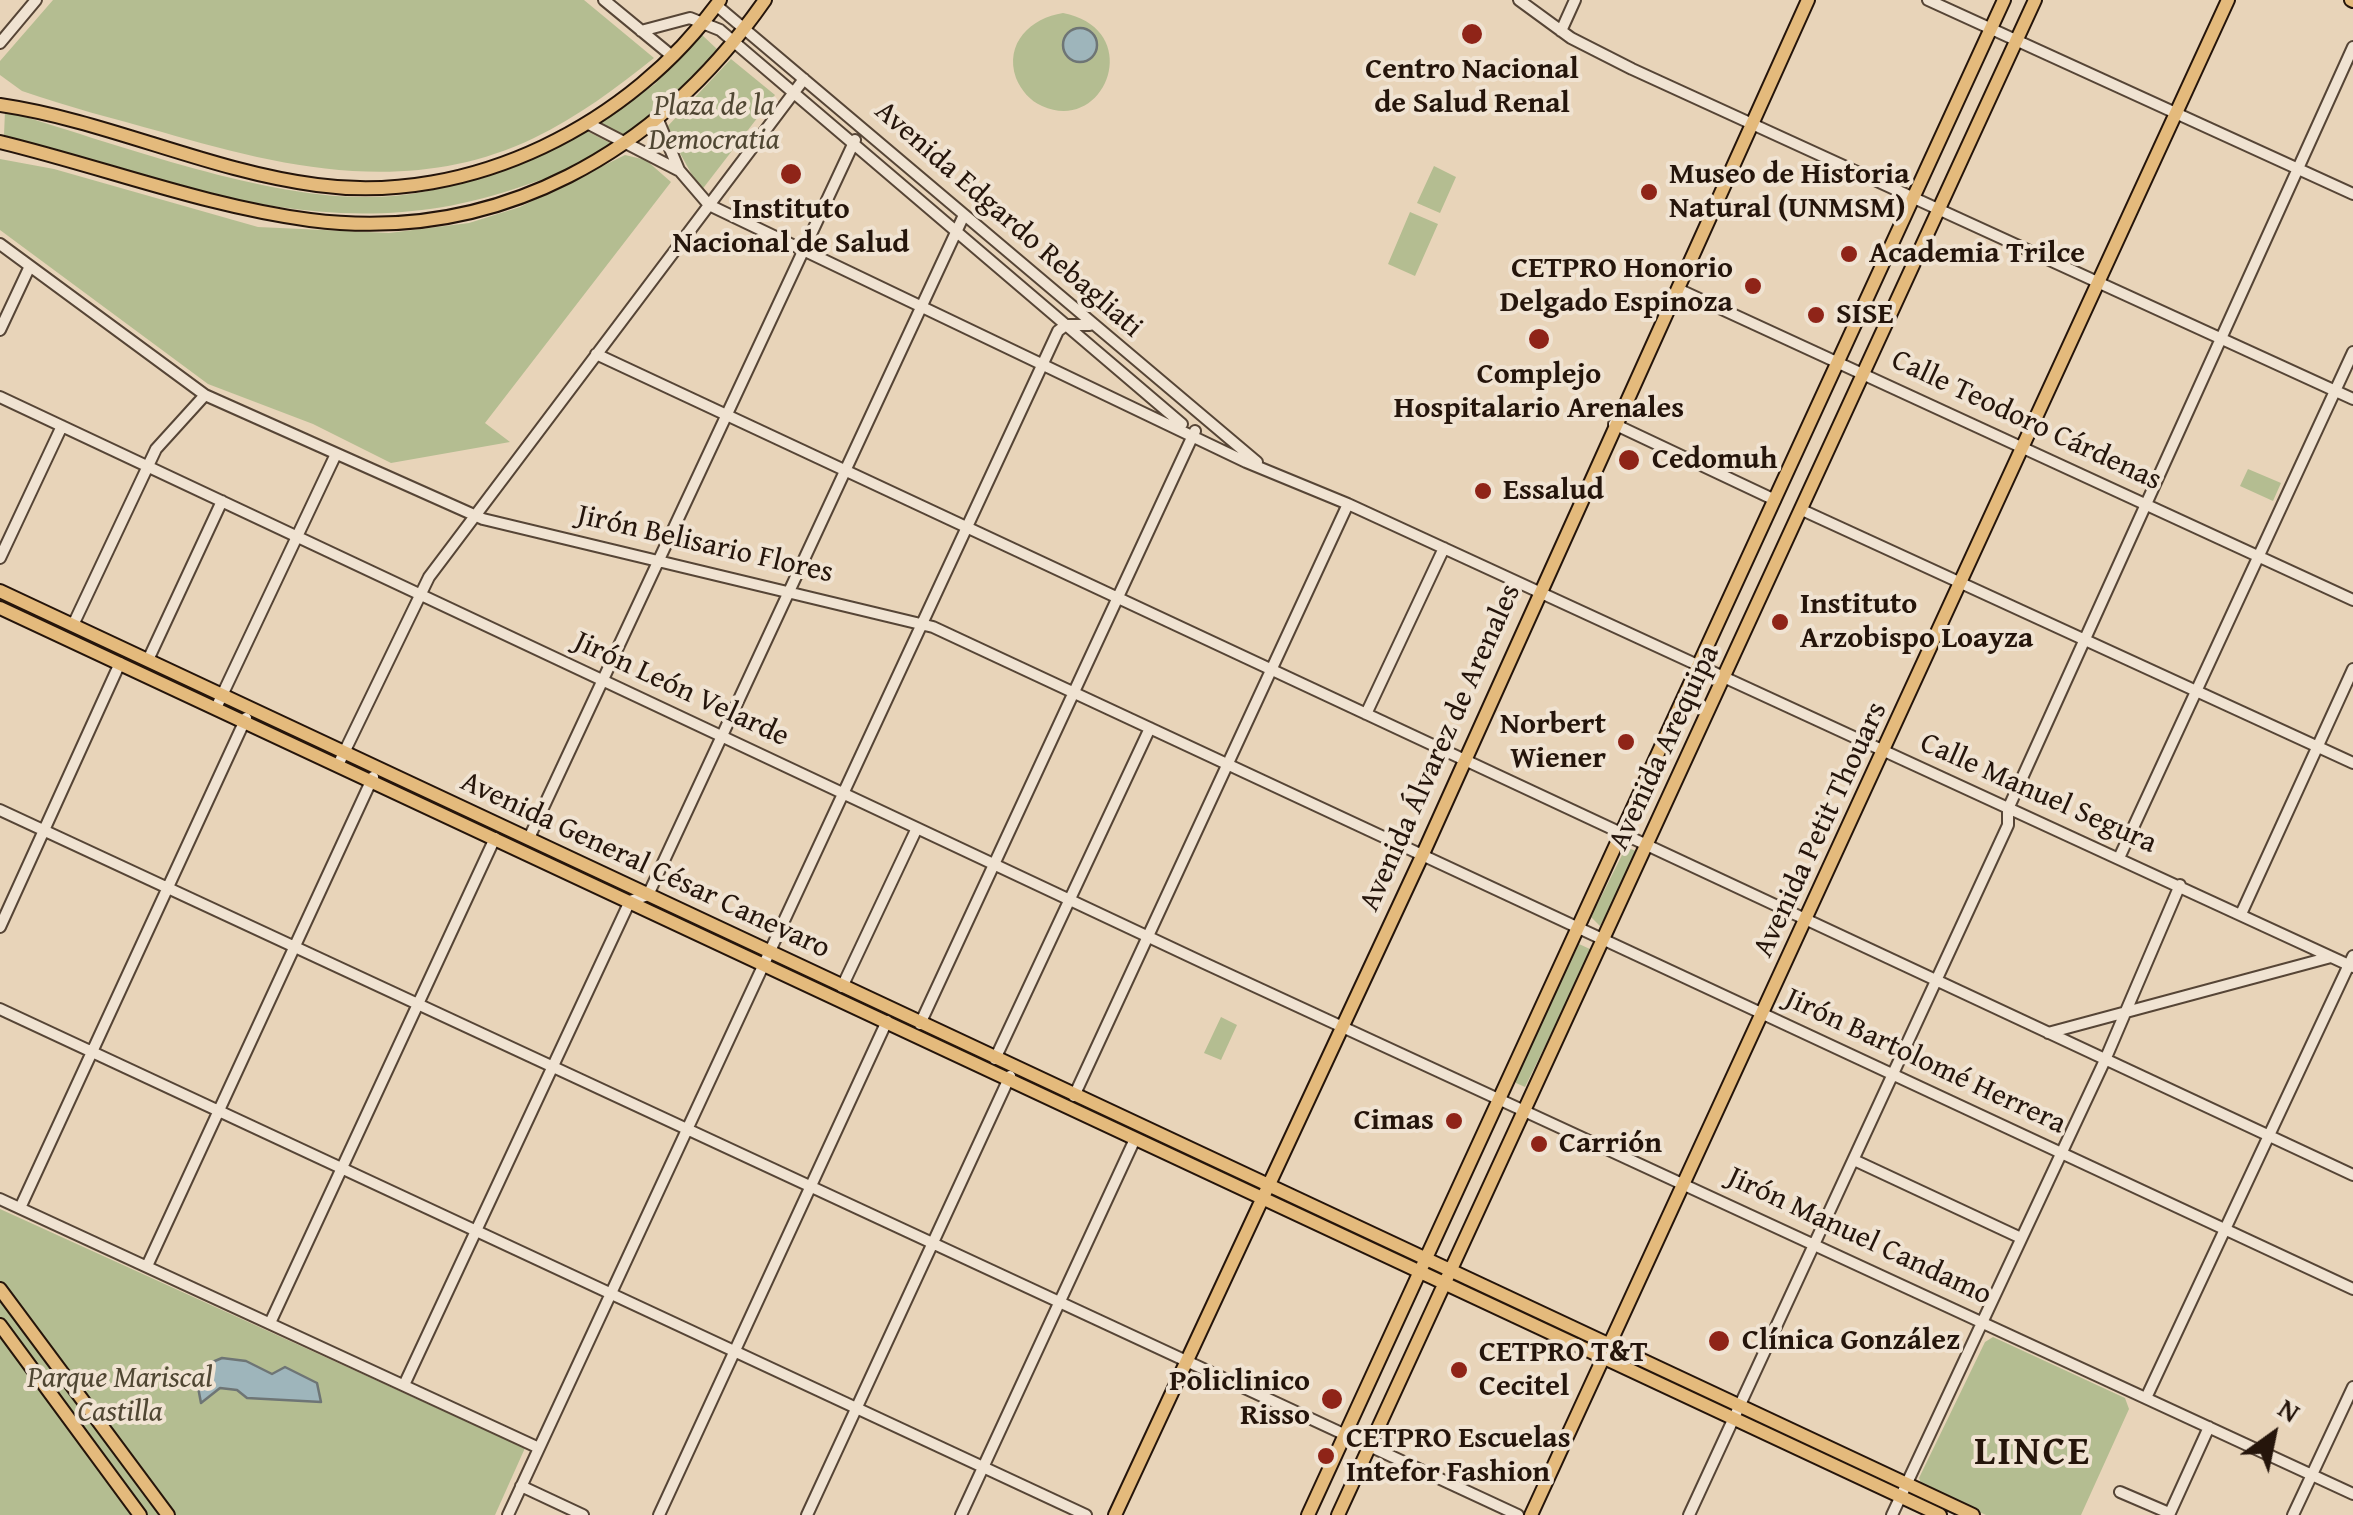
<!DOCTYPE html>
<html>
<head>
<meta charset="utf-8">
<style>
	body { margin:0 }
	#map { position:relative; width:2353px; height:1515px; overflow:hidden; background:#e8d4b9; font-family:"Gentium Book Plus",serif }
	canvas { display:block }
	.north { position:absolute; left:2223px; top:1385px; width:100px; height:100px; -webkit-text-stroke:8px #f0e3d2; paint-order:stroke; rotate:33deg; font-size:28px; font-weight:700; line-height:40px; text-align:center; color:#25150b }
	.north::after { content:''; display:block; margin:auto; width:35px; height:45px; background:#25150b; clip-path:polygon(50% 0,100% 100%,50% 72%,0 100%) }
</style>
</head>
<body>
<div id="map">
<canvas width="2353" height="1515"></canvas>
<div class="north">N</div>
</div>
<script>
const context = document.querySelector('canvas').getContext('2d');
context.lineJoin = 'round';
function fill(path, color) {
  context.fillStyle = color;
  context.fill(path, 'evenodd');
}
function strokePath(path, color, width, dash) {
  context.strokeStyle = color;
  context.lineWidth = width;
  context.lineCap = dash ? 'butt' : 'round';
  context.setLineDash(dash || []);
  context.stroke(path);
}
function drawText(font, color, halo, rows, align = 'center') {
  context.font = font + ' "Gentium Book Plus",serif';
  context.lineWidth = 8;
  context.setLineDash([]);
  context.textBaseline = 'middle';
  context.strokeStyle = halo;
  context.fillStyle = color;
  for (const [text, x, y, turn = 0] of rows) {
    context.save();
    context.translate(x, y);
    context.rotate((+turn || 0) * Math.PI / 180);
    context.textAlign = isNaN(turn) ? turn : align;
    if (halo) context.strokeText(text, 0, 0);
    context.fillText(text, 0, 0);
    context.restore();
  }
}
const green = new Path2D(`
	M53,0H584L654,58C616,88 578,117 534,138C411,197 285,168 162,132C115,119 68,107 22,91L0,75V61Z
	M1063,13C1146,29 1106,135 1042,106C1030,101 1021,90 1016,78C1004,43 1031,18 1063,13ZM1082,27L1093,32L1098,48L1075,62L1064,50V38Z
	M701,34L718,50L690,82L623,137L601,123L655,84Z
	M731,59L775,95L701,191L666,128Z
	M5,111C112,142 253,196 361,197C441,199 516,166 585,130L610,143C590,167 551,176 523,186C337,252 183,185 4,135Z
	M625,155L646,160L671,182L485,423L510,442L391,463L313,424L208,384L0,230V159L54,169L258,227L389,233L469,223L520,207Z
	M1434,166L1456,177L1440,213L1417,203Z
	M1410,212L1438,224L1415,276L1388,264Z
	M2248,469L2281,483L2273,501L2240,486Z
	M1626,847L1636,851L1635,860L1600,926L1591,917Z
	M1579,944L1592,950L1525,1087L1516,1083V1076Z
	M1221,1017L1237,1025L1221,1060L1204,1053Z
	M0,1209L525,1448L495,1515H0Z
	M1993,1337L2125,1398L2129,1409L2081,1515H1986L1922,1486L1919,1478L1985,1342Z`);
const water = new Path2D(`
	M1063 45a17 17 0 1 1 34 0a17 17 0 1 1-34 0Z
	M222,1358L246,1361L272,1374L285,1367L317,1383L321,1402L247,1398L237,1390L220,1388L201,1403L197,1382L210,1363Z`);
const minor = new Path2D(`
	M604,0L672,56
	M1519,0L1571,38L1632,69L2353,399
	M1928,0L2353,194
	M716,5L1257,462
	M641,31L690,18L720,30L1182,424
	M1561,31L1575,0
	M0,43L36,0
	M658,120L679,170L709,205L1246,462L1348,504L2353,967
	M587,123L678,170
	M0,244L205,395L483,519L933,627L2353,1289
	M1678,289L2353,600
	M0,330L30,266
	M596,354L2353,1175
	M0,397L1204,963L2353,1494
	M1614,424L1775,500
	M1802,510L2353,763
	M0,558L62,426
	M73,625L156,449L205,395
	M148,660L222,501
	M216,708L336,454
	M1366,714L1444,548
	M338,765L429,577L804,79
	M0,810L1518,1515
	M529,838L855,140
	M2119,858L2353,352
	M2241,914L2353,669
	M0,927L120,663
	M842,987L917,828
	M0,1009L1086,1515
	M920,1024L1195,431
	M2048,1033L2331,957
	M995,1059L1150,728
	M1074,1096L1348,504
	M1854,1160L2021,1238
	M0,1199L539,1448
	M20,1208L246,718
	M147,1266L373,777
	M270,1323L495,838
	M404,1385L630,901L648,895L964,215
	M2146,1398L2353,956
	M521,1486L583,1515
	M2120,1492L2169,1513
	M508,1515L1058,331L1066,325H1090
	M659,1515L887,1021
	M807,1515L1010,1076
	M961,1515L1135,1139
	M1689,1515L2008,825V809L2353,47
	M1892,1515L2105,1060L2180,885
	M2169,1515L2209,1427
	M2293,1515L2353,1387`);
const major = new Path2D(`
	M2351,0L2353,1
	M0,105C108,121 209,171 317,185C470,206 632,124 720,0
	M0,142C103,167 205,206 310,220C499,244 659,152 765,0
	M0,591L1973,1515
	M0,608L1940,1515
	M0,1289L168,1515
	M0,1325L140,1515
	M1115,1515L1422,856L1808,0
	M1308,1515L2004,0
	M1338,1515L2035,0
	M1531,1515L2228,0`);
const markers = [
	[1472,34,12,"#8f2418"],
	[791,174,12,"#8f2418"],
	[1649,192,10,"#8f2418"],
	[1849,254,10,"#8f2418"],
	[1753,286,10,"#8f2418"],
	[1816,315,10,"#8f2418"],
	[1539,339,12,"#8f2418"],
	[1629,460,12,"#8f2418"],
	[1483,491,10,"#8f2418"],
	[1780,622,10,"#8f2418"],
	[1626,742,10,"#8f2418"],
	[1454,1121,10,"#8f2418"],
	[1539,1144,10,"#8f2418"],
	[1719,1341,12,"#8f2418"],
	[1459,1370,10,"#8f2418"],
	[1332,1399,12,"#8f2418"],
	[1326,1456,10,"#8f2418"]
];
const poiNames = [
	["Centro Nacional",1472,70,"center"],
	["de Salud Renal",1472,104,"center"],
	["Museo de Historia",1669,175],
	["Natural (UNMSM)",1669,209],
	["Instituto",791,210,"center"],
	["Nacional de Salud",791,244,"center"],
	["Academia Trilce",1869,254],
	["CETPRO Honorio",1733,269,"right"],
	["Delgado Espinoza",1733,303,"right"],
	["SISE",1836,315],
	["Complejo",1539,375,"center"],
	["Hospitalario Arenales",1539,409,"center"],
	["Cedomuh",1652,460],
	["Essalud",1503,491],
	["Instituto",1800,605],
	["Arzobispo Loayza",1800,639],
	["Norbert",1606,725,"right"],
	["Wiener",1606,759,"right"],
	["Cimas",1434,1121,"right"],
	["Carrión",1559,1144],
	["Clínica González",1742,1341],
	["CETPRO T&T",1479,1353],
	["Cecitel",1479,1387],
	["Policlinico",1310,1382,"right"],
	["Risso",1310,1416,"right"],
	["CETPRO Escuelas",1346,1439],
	["Intefor Fashion",1346,1473]
];
const parkNames = [
	["Plaza de la",714,107],
	["Democratia",714,141],
	["Parque Mariscal",120,1379],
	["Castilla",120,1413]
];
const streetNames = [
	["Avenida Edgardo Rebagliati",1008,220,41],
	["Calle Teodoro Cárdenas",2026,421,25],
	["Jirón Belisario Flores",705,545,13],
	["Jirón León Velarde",681,690,25],
	["Avenida Álvarez de Arenales",1441,748,-66],
	["Avenida Arequipa",1665,748,-65],
	["Calle Manuel Segura",2038,794,24],
	["Avenida Petit Thouars",1821,830,-65],
	["Avenida General César Canevaro",645,866,25],
	["Jirón Bartolomé Herrera",1925,1062,25],
	["Jirón Manuel Candamo",1859,1237,25]
];
const districtNames = [
	["LINCE",2033,1454]
];
fill(green, '#b4bd91');
fill(water, '#9eb5bb');
strokePath(water, '#6e7575', 2.5);
strokePath(minor, '#564536', 14);
strokePath(major, '#25150b', 16);
strokePath(minor, '#f0e3d2', 10);
strokePath(major, '#e4ba7c', 12);
for (const [x, y, r, color] of markers) {
  const dot = new Path2D();
  dot.arc(x, y, r, 0, 2 * Math.PI);
  context.fillStyle = color;
  context.fill(dot);
  strokePath(dot, '#f0e3d2', 4);
}
drawText('bold 30px', '#25150b', '#f0e3d2', poiNames, 'left');
drawText('italic 30px', '#504733', '#f0e3d2', parkNames);
drawText('30px', '#25150b', '#f0e3d2', streetNames);
context.letterSpacing = '2.5px';
drawText('bold 40px', '#25150b', '#f0e3d2', districtNames);
context.letterSpacing = '0px';
</script>
</body>
</html>
